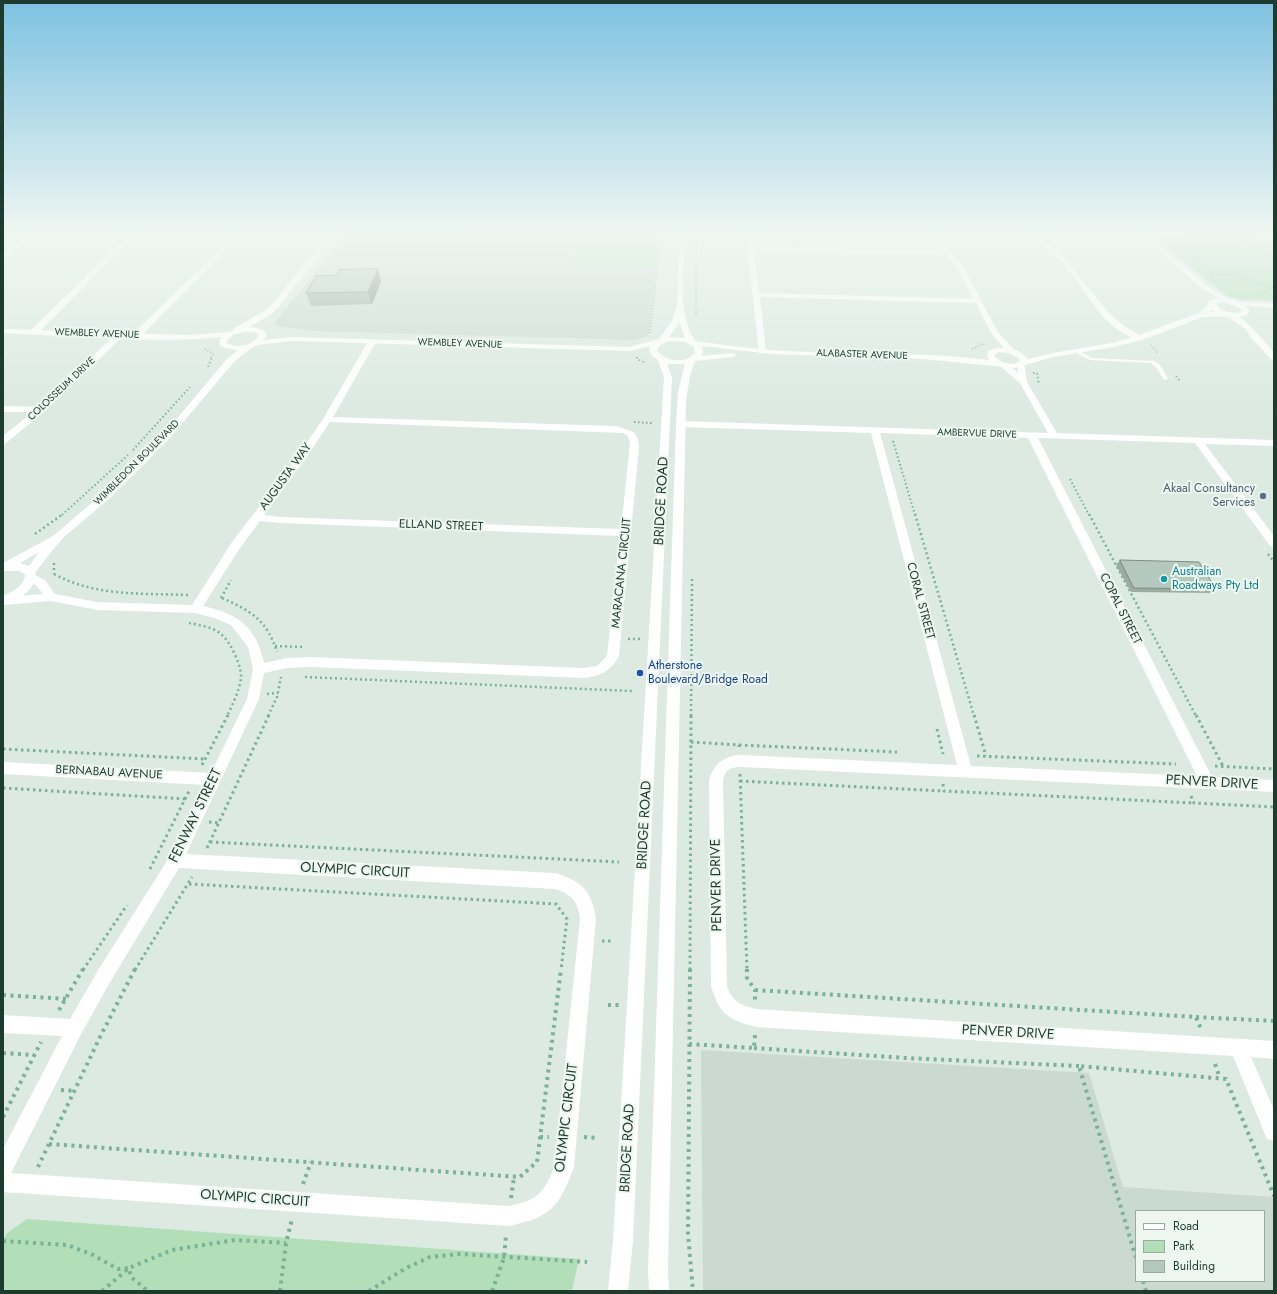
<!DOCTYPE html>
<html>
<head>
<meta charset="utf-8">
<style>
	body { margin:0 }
	#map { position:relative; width:1277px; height:1294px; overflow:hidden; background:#dceae2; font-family:Jost,sans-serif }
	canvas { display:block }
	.frame { position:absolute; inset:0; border:4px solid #1d3b2e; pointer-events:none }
	.legend { position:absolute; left:1135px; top:1210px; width:130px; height:72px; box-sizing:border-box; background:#edf7f0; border:1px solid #9aaca2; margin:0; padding:5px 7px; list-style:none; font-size:12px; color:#1d3b2e }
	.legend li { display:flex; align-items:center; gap:8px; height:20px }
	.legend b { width:20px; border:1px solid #9aaca2 }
</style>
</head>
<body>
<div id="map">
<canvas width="1277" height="1294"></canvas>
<div class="frame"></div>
<ul class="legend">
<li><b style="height:5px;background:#fff"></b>Road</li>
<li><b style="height:11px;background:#b2dfb7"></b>Park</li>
<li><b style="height:11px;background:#b4c8bd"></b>Building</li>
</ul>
</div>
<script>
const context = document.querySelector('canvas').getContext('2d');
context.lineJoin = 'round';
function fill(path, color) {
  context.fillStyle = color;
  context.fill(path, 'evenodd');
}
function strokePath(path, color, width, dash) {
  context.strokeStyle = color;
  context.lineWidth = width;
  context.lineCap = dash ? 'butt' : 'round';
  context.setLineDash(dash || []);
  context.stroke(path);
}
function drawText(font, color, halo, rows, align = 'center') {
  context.font = font + ' Jost,sans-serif';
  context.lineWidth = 4;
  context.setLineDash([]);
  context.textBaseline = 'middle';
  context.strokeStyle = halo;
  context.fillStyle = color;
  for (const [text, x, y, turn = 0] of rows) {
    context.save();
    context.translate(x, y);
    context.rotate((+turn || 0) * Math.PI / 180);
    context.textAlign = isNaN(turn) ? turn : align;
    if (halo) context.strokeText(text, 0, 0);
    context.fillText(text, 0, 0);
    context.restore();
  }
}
const built = new Path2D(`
	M346,234H476L474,239L575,241L570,263L656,266L649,333L646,337L634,340L313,331L276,326L275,325L276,321Z
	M701,1050L1089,1073L1123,1187L1274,1197V1291H703ZM1136,1211H1264V1281H1136Z`);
const green = new Path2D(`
	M476,234H658L656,266L569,263L575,241L473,239Z
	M1192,234H1257L1274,247V301L1239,299L1227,296L1155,239L1156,237Z
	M27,1219L579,1259L572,1291H3V1241L6,1234Z`);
const pathFar4 = new Path2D(`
	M478,234V236L482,238L554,239L555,236H562V234
	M696,234V318
	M1232,238L1274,259
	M1173,244L1179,245L1213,277
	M1179,245L1256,235
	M659,257H670
	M1210,274H1234L1271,288
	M1261,293L1274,287
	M650,333L661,234
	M1151,345L1158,353
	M205,349L213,354L211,358
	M972,349L984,344`);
const pathFar3 = new Path2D(`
	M637,357V359L646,363
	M208,367L212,357
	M1033,373H1037L1039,384
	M1176,376L1180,381
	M634,422L652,423
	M893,441L915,515
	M133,450L190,387
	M1070,479L1089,515
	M62,515L128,455`);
const pathFar2 = new Path2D(`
	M915,514L974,716
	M1089,514L1196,716
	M35,534L63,514
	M1268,554L1274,562
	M54,563V574
	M54,574C97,597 141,593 188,595
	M221,598L231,580
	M222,598C251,611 267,620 277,652
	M189,623C199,625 213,627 221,634C230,641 242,666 241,678C240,689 232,706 227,716
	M628,639H641
	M275,646L305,647
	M305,677L632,691
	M267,694L278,693
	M268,716L277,697L281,677
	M691,716L692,578`);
const pathFar1 = new Path2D(`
	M974,715L986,756
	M1196,715L1223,766
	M937,729L943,754
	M691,742L739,745V747
	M739,745L897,752
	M3,749L205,759
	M977,756L1176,764
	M202,765L228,715
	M1215,766L1274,769
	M740,774L747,970
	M740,781L944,791
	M943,784L944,791L1194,803
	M3,788L186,799
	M1191,796L1194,803L1274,807
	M209,822L219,823
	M210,842L619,862
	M207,848L269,715
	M150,869L189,791
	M189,884L556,904L567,919L561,970
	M602,941H613
	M83,970L127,905
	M135,970L192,877
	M690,970L691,715`);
const path = new Path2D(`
	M690,969L688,1234L693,1291
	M747,969V978L755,990V1001
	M755,990L1196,1017L1201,1029
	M3,995L66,999
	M608,1005H620
	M59,1010L83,969
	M1196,1017L1274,1021
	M689,1044L754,1048L755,1035
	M754,1048L906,1058L1079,1066
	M3,1053L34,1055
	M1215,1064L1220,1078
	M61,1090L75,1091
	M3,1117L41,1042
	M540,1137H549
	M584,1137L598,1138
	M49,1144L520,1177L537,1162L561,969
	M38,1167L101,1035L135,969
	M303,1184L311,1162
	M511,1198L514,1177
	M3,1241L67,1245L91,1254L118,1269L129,1268L131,1277L148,1291
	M1136,1258L1079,1066L1226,1079L1274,1196
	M1143,1281L1146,1291
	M102,1291L129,1268L172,1250L235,1240L286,1243
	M280,1291L286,1243L292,1219
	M369,1291L406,1268L430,1257L459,1254L587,1262
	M492,1291L504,1258L506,1235`);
const service = new Path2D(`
	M1076,351H1080L1091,358L1154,361L1160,365L1168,379L1164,380L1156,367L1151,363L1090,360L1076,353Z`);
const minor = new Path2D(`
	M25,234H32L3,261V255Z
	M129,234H136L37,334H31V330Z
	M236,234H243L140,337H134V333Z
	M329,234H335L278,308L270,315L239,333H233V329L264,311L272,304Z
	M746,234H752L754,247L943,251L929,234H936L964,268L998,332L1015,351L1011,353H1008L991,333L976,303L760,297L766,351L762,353H759ZM754,251L946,255L958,269L973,299L759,293Z
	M1031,234H1038L1067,261L1108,312L1124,326L1142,336V340H1136L1118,330L1102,316L1063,263Z
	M1135,234C1159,234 1203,292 1235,301C1245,303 1256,302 1266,303L1270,305L1266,307L1231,305L1203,289L1161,253Z
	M1264,234H1271L1274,237V242Z
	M1226,312C1241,310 1265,343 1274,352V359H1271L1251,338L1246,329L1226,316Z
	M117,333H120L124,335L44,412L6,443L3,444V436L33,412H3V406L39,407Z
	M369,340H375L376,342L333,417L616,426L634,432L638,439L639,448L619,656C611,671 601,676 584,678L311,667L287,668L264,673L259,699L186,854L555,873C582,881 592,891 596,919L574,1167C559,1207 551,1218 508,1226L3,1192V1149L62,1036L3,1033V1015L70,1019L97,972L170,856L205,785L3,774V762L211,773L247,699L253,669L248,647L231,625L214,618L195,613L97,610L51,601L4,605L3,597L43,594L37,586L27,580L25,577L27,574L31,573L45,580L55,594L97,602L192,605L232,542L297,457L323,419ZM330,422L623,433L628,436L630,443L621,529L280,517L264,515L304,461ZM260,521L280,523L620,536L607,656L597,666L584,668L311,657L287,658L264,663C256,626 238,614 203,606L240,548ZM179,868L555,889C572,894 578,902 580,919L554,1167C544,1194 536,1201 508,1206L11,1173L81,1034L109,984Z
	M1001,363H1007L1018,373L1017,365L1021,363H1024L1027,382L1057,433L1274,440V446L1205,444L1274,536V547L1270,546L1195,443L1038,438L1212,777L1274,780V792L740,767C730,767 725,770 723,780L727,986C732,1002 741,1005 756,1009L1274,1041V1059L1251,1057L1274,1110V1141L1267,1139L1233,1056L756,1027C727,1019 720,1015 711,986L709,780C714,764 723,756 740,755L957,765L871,433L680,427L676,424L680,421L1048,433L1020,383L1001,367ZM880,433L1028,438L1197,776L971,766Z`);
const tertiary = new Path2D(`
	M680,234H686C684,268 676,311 695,341C720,344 745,348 771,350C844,355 917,351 990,360L987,357L988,351C1002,345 1018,347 1028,359L1053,353L1112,343L1136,336L1199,313L1208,305L1209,300C1224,296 1242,298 1250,312L1245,316L1237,317H1203L1142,340L1113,347L1053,357L1015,368L923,359L771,354L702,346L703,353L701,356L733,353L737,355L733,357L695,361L690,376L686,400L668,1270L669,1291H649L648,1270L676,424L678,392L685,364H667L672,377L633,1240L628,1291H608L613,1240L664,377L658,360L651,355L649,349L651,346L629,351L291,341L258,345L250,349L233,363L169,439L110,498L64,537L51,552L35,573C38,589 17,601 3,605V596C12,592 25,586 25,574L19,571H3V563L53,536L102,494L163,435L227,359L238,350L225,348L220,346L219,340L222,337C150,344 75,336 3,333V329L189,335L228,332L252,327L263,330L267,335L264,340L291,337L629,347L659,339L672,321L677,306ZM1216,303C1225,302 1236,303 1242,311C1234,315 1219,312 1216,303ZM1212,310L1216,312H1209ZM679,322L685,338L669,337L679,323ZM244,332H254L259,335C253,346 237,349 227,343V341L233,335ZM671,341L685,342L694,347L695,353C685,364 668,362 658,352L657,349L662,344ZM999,352L1009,353L1020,359L1019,362C1010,366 1002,363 995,357V354ZM39,552L29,566L20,563Z
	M1263,303L1274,304V308L1263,307Z`);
const wall = new Path2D(`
	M381,281L372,304L311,306L306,293Z
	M1120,560L1216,589L1212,593L1131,592L1116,565Z`);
const shadedWall = new Path2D(`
	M378,269L381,281L372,304L368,292Z`);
const building = new Path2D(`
	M378,269L368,292L306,293L316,276L337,275L339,270Z
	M1120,560L1199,562L1216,589L1134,588Z`);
const markers = [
	[1263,496,4,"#5c6f8a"],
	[1164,579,4,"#0f9aa8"],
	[640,673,4,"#1a4fb4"]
];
const farStreetnames = [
	["WEMBLEY AVENUE",97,334,2],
	["WEMBLEY AVENUE",460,344,2],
	["ALABASTER AVENUE",862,355,2],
	["COLOSSEUM DRIVE",62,389,-43],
	["AMBERVUE DRIVE",977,434,2],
	["WIMBLEDON BOULEVARD",137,463,-45]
];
const streetNames = [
	["AUGUSTA WAY",286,477,-54],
	["ELLAND STREET",441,526,2],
	["MARACANA CIRCUIT",622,573,-84],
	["CORAL STREET",920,601,75],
	["COPAL STREET",1120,609,63],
	["BERNABAU AVENUE",109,773,3]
];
const serviceNames = [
	["Akaal Consultancy",1255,489],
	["Services",1255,503]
];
const cultureNames = [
	["Australian",1172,572],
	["Roadways Pty Ltd",1172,586]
];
const transitNames = [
	["Atherstone",648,666],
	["Boulevard/Bridge Road",648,680]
];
const nearStreetnames = [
	["BRIDGE ROAD",662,501,-87],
	["PENVER DRIVE",1212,783,3],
	["FENWAY STREET",196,816,-64],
	["BRIDGE ROAD",645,825,-87],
	["OLYMPIC CIRCUIT",355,871,3],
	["PENVER DRIVE",717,885,-91],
	["PENVER DRIVE",1008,1033,3],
	["OLYMPIC CIRCUIT",567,1118,-83],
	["BRIDGE ROAD",628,1148,-87],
	["OLYMPIC CIRCUIT",255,1199,4]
];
fill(built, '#cadad1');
fill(green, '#b2dfb7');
strokePath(pathFar4, '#79b297', 1.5, [1, 2]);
strokePath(pathFar3, '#79b297', 2, [1.5, 2.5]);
strokePath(pathFar2, '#79b297', 2.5, [2, 3]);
strokePath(pathFar1, '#79b297', 3, [2.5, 3.5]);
strokePath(path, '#79b297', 4, [3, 4.5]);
fill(service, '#fff');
fill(minor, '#fff');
fill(tertiary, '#fff');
fill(wall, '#9baca3');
fill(shadedWall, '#7e8c84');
fill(building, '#b4c8bd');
strokePath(building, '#7e8c84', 1);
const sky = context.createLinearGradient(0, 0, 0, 415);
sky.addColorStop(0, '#7dc2e1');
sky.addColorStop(0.56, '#eff6f2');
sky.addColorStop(1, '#eff6f200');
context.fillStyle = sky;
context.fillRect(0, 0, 1277, 415);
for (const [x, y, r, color] of markers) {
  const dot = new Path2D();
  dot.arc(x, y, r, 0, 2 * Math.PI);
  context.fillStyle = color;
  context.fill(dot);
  strokePath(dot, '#edf7f0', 1.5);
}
drawText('10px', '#1d3b2e', '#edf7f0', farStreetnames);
drawText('12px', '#1d3b2e', '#edf7f0', streetNames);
drawText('12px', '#4e5e75', '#edf7f0', serviceNames, 'right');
drawText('12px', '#0d838f', '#edf7f0', cultureNames, 'left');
drawText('12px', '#164399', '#edf7f0', transitNames, 'left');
drawText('14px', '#1d3b2e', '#edf7f0', nearStreetnames);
</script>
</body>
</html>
